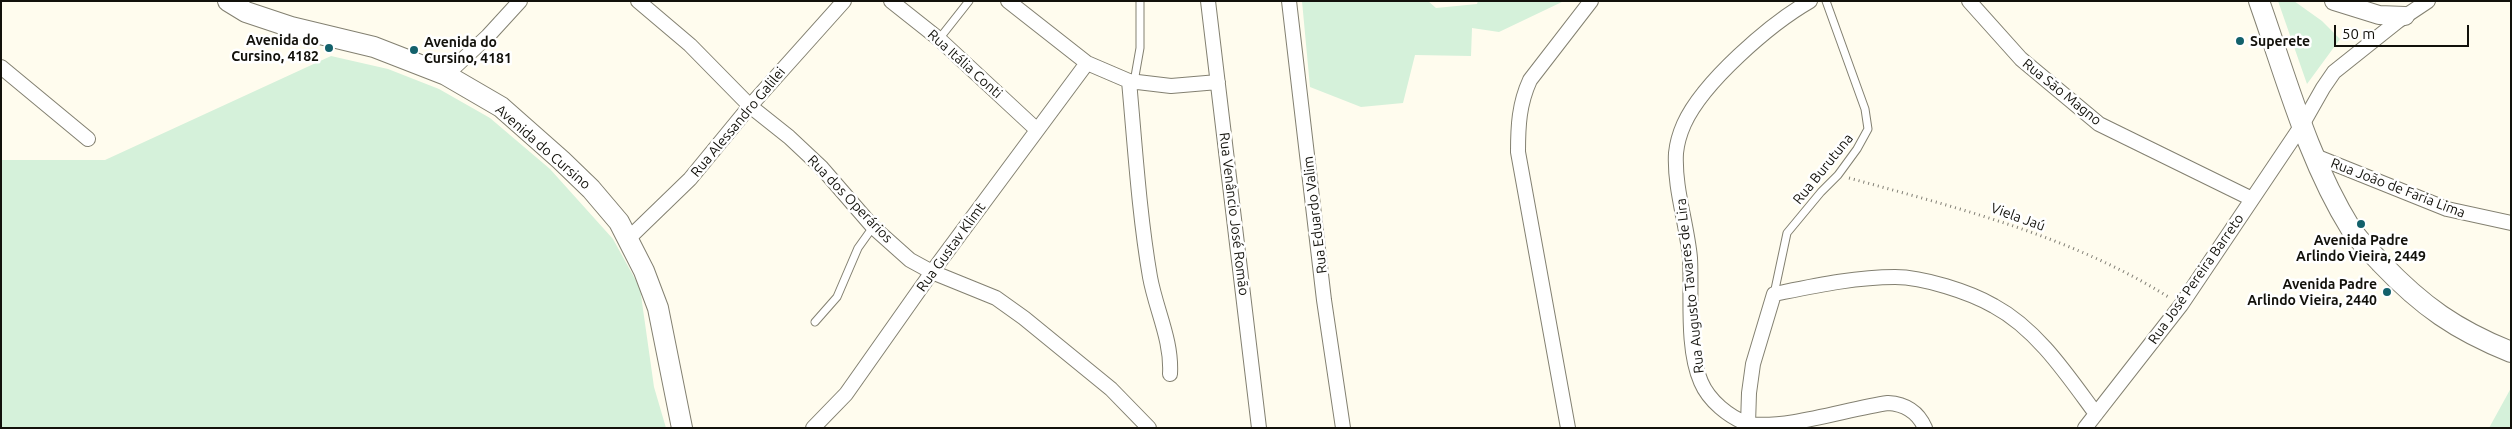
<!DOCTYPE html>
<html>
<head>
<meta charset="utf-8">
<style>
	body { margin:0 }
	#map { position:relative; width:2512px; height:429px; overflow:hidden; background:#fffcee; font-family:Ubuntu,sans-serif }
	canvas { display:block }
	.frame { position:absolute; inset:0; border:2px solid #12110b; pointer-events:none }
	.scale { position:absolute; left:2334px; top:25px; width:135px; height:22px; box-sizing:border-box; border:2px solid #12110b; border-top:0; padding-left:6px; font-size:15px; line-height:18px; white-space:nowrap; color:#12110b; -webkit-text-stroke:4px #fff; paint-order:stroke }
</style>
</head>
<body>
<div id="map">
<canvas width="2512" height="429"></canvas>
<div class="frame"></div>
<div class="scale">50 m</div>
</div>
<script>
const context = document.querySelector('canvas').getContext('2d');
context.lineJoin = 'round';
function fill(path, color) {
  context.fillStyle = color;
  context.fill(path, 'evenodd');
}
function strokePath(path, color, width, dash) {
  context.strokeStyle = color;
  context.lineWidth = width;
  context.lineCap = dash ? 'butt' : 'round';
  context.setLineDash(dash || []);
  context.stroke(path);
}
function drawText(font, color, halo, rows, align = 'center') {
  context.font = font + ' Ubuntu,sans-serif';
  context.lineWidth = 5;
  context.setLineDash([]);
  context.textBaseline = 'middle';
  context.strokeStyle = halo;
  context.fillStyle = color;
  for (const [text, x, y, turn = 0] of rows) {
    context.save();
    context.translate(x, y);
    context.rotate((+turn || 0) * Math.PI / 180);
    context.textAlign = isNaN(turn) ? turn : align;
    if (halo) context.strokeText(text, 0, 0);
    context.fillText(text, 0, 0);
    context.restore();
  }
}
const green = new Path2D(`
	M1302,1H1428L1436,8L1477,4L1478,1H1564L1499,32L1472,28L1471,56L1415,55L1403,103L1361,107L1310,87Z
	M2278,1H2294L2322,21L2340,39L2307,84Z
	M331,56L388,69L439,89L490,118L550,169L613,239L640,288L654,387L666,428H1V160H105Z
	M2511,388V428H2489Z`);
const path = new Path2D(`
	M1849,178C1958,208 2074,237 2170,298`);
const service = new Path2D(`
	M939,39L969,1
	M1134,82L1140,48V1
	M1774,294L1787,233L1821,192L1838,175L1857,149L1868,129L1865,109L1826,1
	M815,322L837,297L858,248L873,227`);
const minor = new Path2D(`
	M638,1L690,45L750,106L789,137L821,167L873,227L910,260L932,272L996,298L1024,318L1111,389L1149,428
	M891,1L939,39L1036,129
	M1008,1L1087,63L1129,81L1171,86L1218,82
	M1208,1L1259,428
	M1289,1L1324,300L1343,428
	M1810,1C1770,24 1703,82 1684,124C1680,133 1677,143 1676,153C1674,188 1687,224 1690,258C1692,295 1686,348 1701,382C1709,401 1729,417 1748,424C1790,429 1846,409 1888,403C1905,404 1918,412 1925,428
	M1969,1L2021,59L2099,124L2252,199
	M1,67L88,139
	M446,75L488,36L520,1
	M1129,81C1135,146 1139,213 1150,277C1156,310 1172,340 1170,374
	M2315,156L2447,209L2511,223
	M628,239L690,179L750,106L844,1
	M1748,424L1749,393L1753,364L1774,294C1814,286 1855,277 1895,277C1923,277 1970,292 1994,306C2037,329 2068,376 2096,414
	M813,428L846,394L932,272L1087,63
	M1568,428L1518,152C1518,126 1519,104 1530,80L1591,1
	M2085,428L2181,305L2302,125L2323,88L2334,72L2398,21L2428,1`);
const tertiary = new Path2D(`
	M2334,1L2379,15L2405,16`);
const secondary = new Path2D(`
	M228,1L246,12L291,27L374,47L446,75L501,107L561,160L591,189L619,222L644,271L658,308L682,428
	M2259,1C2286,77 2308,160 2351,229C2359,241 2371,252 2381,263C2422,306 2456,330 2511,352`);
const markers = [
	[2240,41,5,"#13616b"],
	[329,48,5,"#13616b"],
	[414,50,5,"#13616b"],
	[2361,224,5,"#13616b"],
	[2387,292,5,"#13616b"]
];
const poiNames = [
	["Avenida do",319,40],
	["Cursino, 4182",319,56],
	["Superete",2250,41,"left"],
	["Avenida do",424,42,"left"],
	["Cursino, 4181",424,58,"left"],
	["Avenida Padre",2361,240,"center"],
	["Arlindo Vieira, 2449",2361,256,"center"],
	["Avenida Padre",2377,284],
	["Arlindo Vieira, 2440",2377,300]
];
const streetNames = [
	["Rua Itália Conti",965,64,42],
	["Rua São Magno",2062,92,39],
	["Rua Alessandro Galilei",738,122,-50],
	["Avenida do Cursino",543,147,41],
	["Rua Burutuna",1823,169,-51],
	["Rua João de Faria Lima",2398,188,21],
	["Rua dos Operários",850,199,46],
	["Rua Venâncio José Romão",1234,214,83],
	["Rua Eduardo Valim",1315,215,-97],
	["Viela Jaú",2018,217,20],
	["Rua Gustav Klimt",951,247,-54],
	["Rua José Pereira Barreto",2196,279,-55],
	["Rua Augusto Tavares de Lira",1690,286,-96]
];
fill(green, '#d5f1da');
strokePath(service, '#838071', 9);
strokePath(minor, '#838071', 16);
strokePath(tertiary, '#838071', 20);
strokePath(secondary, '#838071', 22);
strokePath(path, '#817f75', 3, [1, 4]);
strokePath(service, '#fff', 7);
strokePath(minor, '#fff', 14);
strokePath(tertiary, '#fff', 18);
strokePath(secondary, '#fff', 20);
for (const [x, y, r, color] of markers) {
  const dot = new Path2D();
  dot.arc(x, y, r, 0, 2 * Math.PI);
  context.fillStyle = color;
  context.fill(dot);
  strokePath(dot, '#fff', 2);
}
drawText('bold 14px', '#12110b', '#fff', poiNames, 'right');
drawText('14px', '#12110b', '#fff', streetNames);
</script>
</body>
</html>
